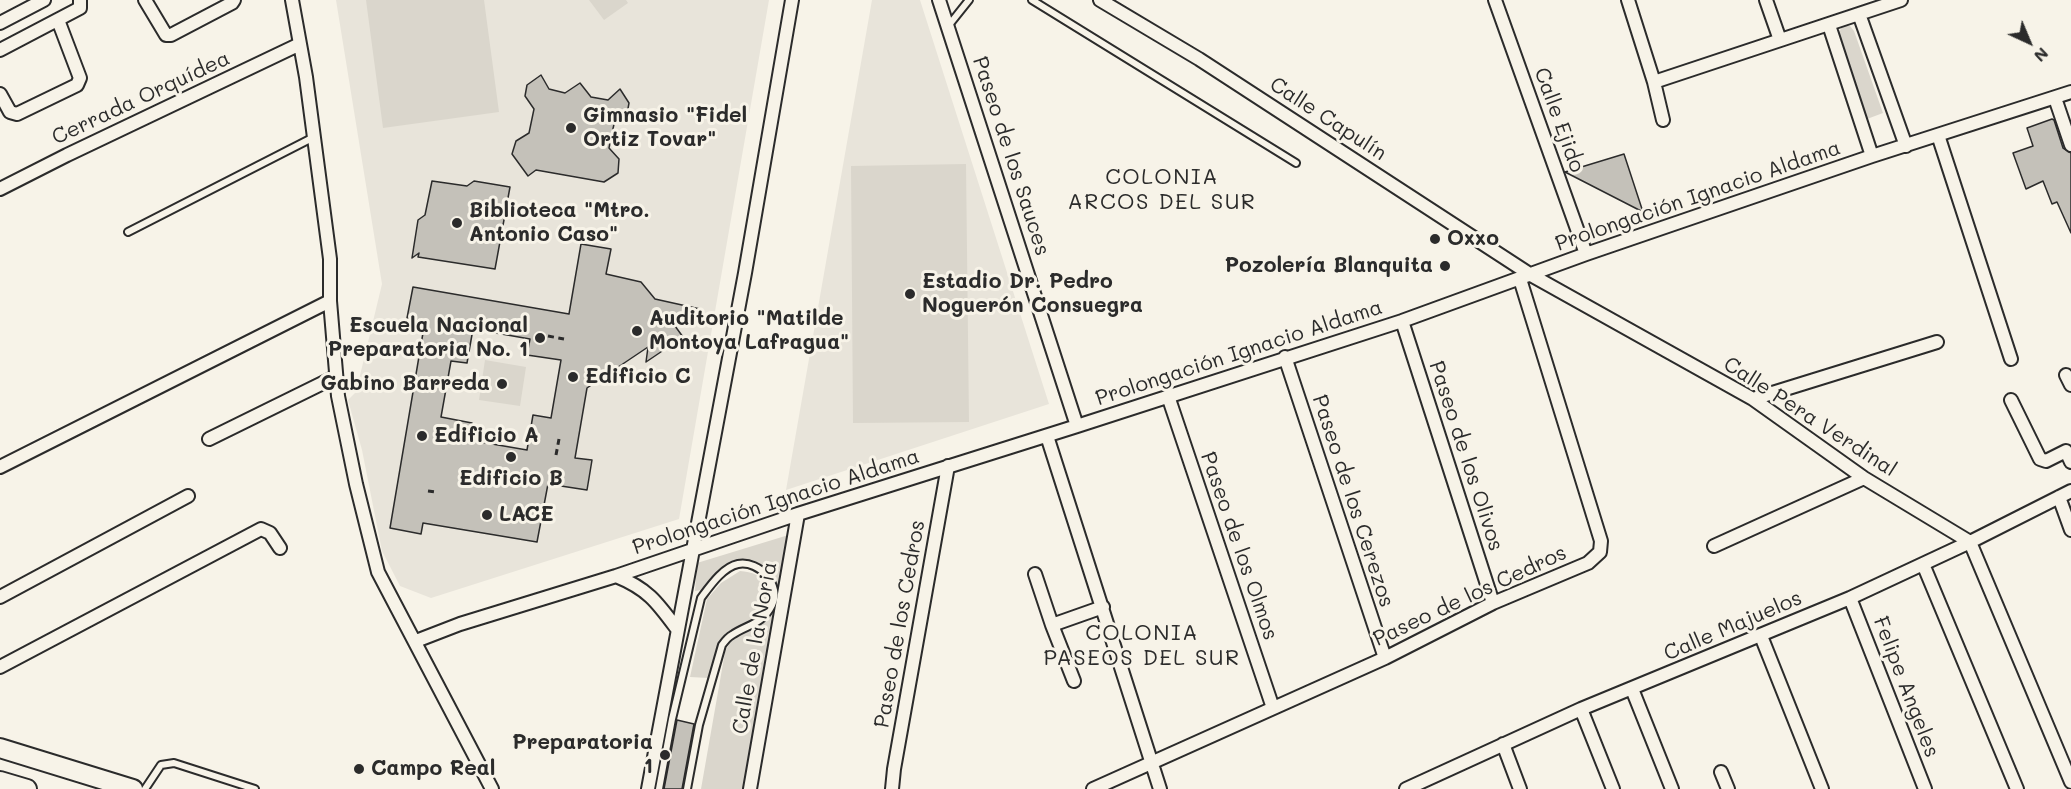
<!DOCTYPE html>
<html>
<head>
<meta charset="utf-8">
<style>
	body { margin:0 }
	#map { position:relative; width:2071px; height:789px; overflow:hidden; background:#f7f3e8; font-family:Mali,sans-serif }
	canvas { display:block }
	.north { position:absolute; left:1999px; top:12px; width:60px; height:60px; -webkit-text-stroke:4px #f7f3e8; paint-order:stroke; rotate:136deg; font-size:16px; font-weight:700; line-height:24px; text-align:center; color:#2b2b2b }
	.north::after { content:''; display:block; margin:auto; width:21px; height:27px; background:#2b2b2b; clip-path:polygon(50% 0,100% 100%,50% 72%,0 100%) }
</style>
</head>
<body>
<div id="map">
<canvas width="2071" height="789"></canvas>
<div class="north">N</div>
</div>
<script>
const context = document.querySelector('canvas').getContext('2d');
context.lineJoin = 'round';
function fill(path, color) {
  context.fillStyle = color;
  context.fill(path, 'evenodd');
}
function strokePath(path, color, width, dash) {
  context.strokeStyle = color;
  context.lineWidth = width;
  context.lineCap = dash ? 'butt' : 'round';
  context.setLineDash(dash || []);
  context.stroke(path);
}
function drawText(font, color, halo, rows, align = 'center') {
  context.font = font + ' Mali,sans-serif';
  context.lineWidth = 6;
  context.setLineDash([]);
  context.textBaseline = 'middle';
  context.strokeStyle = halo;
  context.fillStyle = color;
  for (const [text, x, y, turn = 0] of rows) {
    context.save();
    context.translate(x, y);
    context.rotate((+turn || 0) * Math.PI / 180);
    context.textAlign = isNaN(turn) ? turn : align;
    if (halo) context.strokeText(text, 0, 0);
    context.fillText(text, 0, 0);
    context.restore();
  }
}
const built = new Path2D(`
	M336,0H769L679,519L431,598L400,586L382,551L362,450L348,400L356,392L382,284Z
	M872,0H920L1049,404L786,490Z`);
const green = new Path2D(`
	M366,0H484L499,112L383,128Z
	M589,0H626L628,3L604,20Z
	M1845,26H1850L1854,31L1883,113L1867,119L1839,34L1841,28Z
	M966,164L969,422L853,423L851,166Z
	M485,360L526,367L520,406L479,400Z
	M795,533L745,789H701L725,652L731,640L763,622L772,612L778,595L774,581L765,568L754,562L738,561L723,571L702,590L695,591L697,563Z
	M740,571C752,572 762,575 767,586C769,590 769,590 768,595C765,626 734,622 720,642C714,651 712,667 709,678L690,677L707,599L721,583Z`);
const building = new Path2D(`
	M541,75L549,89L565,93L580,83L591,97L608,100L620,89L629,103L627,114L614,124L609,148L619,159L618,173L604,182L536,170L528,176L512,154L516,141L529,133L534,109L525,96L527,85Z
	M2052,119L2054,120L2063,148L2071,153V233L2057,202L2052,204L2043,181L2026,189L2013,153L2033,146L2027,128Z
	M1624,154L1643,212L1565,172Z
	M432,181L467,186L474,181L510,187L495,269L418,257L419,253L412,258L418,220L425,215Z
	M581,244L611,249L606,274L641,282L655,299L700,309L675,326L683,337L646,362L648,347L587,388L575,458L592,460L587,490L548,484L537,542L423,523L421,534L390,528L425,321L407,318L413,287L569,314ZM473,329L530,339L527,355L561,360L551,418L533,415L527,450L469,440L472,423L441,417L451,361L467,363Z
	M677,720L694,724L682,789H664Z`);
const path = new Path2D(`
	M548,336L564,339
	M556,455L559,439
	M428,491L435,492`);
const service = new Path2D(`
	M1032,0L1296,163
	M949,25L969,0
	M128,232L314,137
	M145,789L161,765L174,763L255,789
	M659,789L672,719L701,598C710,586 723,567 738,564C760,560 782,586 772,605C762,625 748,624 732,635C728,637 725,641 722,645L699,725L687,789`);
const minor = new Path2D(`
	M145,0L166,35H171L232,3L234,0
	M292,0L306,77L330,259V301L338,396L356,484L378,572L492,789
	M939,0L1077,426
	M1100,0L1199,59L1531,275L1753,399L1864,478L1970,542L2071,782
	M1495,0L1586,254
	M1628,0L1654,82L1663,120
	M1766,0L1780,40
	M1859,14L1906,146
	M0,23L44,0
	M1829,25L1872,156
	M0,50L80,8V0
	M1654,82L1901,0
	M0,94L10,112L17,114L77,85L80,78L58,20
	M2055,98L2071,145
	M1938,135L2011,359
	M0,189L67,155L300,44
	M1402,321L1493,603
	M1285,357L1385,658
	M2066,375L2071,385
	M1168,396L1273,708
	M1753,399L1937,342
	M2011,400L2040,459L2046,461L2066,451L2071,462
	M1047,436L1160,789
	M209,439L335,377
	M0,467L330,301
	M2059,497L2071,530
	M1714,546L1864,478
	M1923,564L2017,789
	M1035,574L1052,625
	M616,576C648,589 657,602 677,629
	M0,597L188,496
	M1850,598L1925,789
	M1761,636L1822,789
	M416,641L460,624L616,576L798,514L1077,426L1402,321L1586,254L1872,156L2071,92
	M0,667L261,529L270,533L280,548
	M1074,681L1052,625L1103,607
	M1632,689L1672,789
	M1581,709L1613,789
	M1503,744L1520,789
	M1721,772L1728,789
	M648,789L745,273L792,0
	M750,789L798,514
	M892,789L894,769L948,466
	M1093,789L1385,658L1493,603L1588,563L1600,552L1601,541L1520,279
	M1406,789L1581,709L1850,598L1970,542L2071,491`);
const secondary = new Path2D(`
	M0,748L133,789
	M0,781L27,789`);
const markers = [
	[571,128,6,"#2b2b2b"],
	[457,223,6,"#2b2b2b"],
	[1435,239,6,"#2b2b2b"],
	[1445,266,6,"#2b2b2b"],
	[910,294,6,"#2b2b2b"],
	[637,331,6,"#2b2b2b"],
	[540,338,6,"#2b2b2b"],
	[573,377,6,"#2b2b2b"],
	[502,384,6,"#2b2b2b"],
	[422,436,6,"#2b2b2b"],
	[511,457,6,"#2b2b2b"],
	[487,515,6,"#2b2b2b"],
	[665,755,6,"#2b2b2b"],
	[359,769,6,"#2b2b2b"]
];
const streetNames = [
	["Cerrada Orquídea",141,98,-25],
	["Calle Capulín",1328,119,33],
	["Calle Ejido",1559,120,70],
	["Paseo de los Sauces",1011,156,72],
	["Prolongación Ignacio Aldama",1698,196,-19],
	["Prolongación Ignacio Aldama",1239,353,-18],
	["Calle Pera Verdinal",1810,417,33],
	["Paseo de los Olivos",1466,456,72],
	["Paseo de los Cerezos",1353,501,72],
	["Prolongación Ignacio Aldama",776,502,-18],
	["Paseo de los Olmos",1239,546,71],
	["Paseo de los Cedros",1470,596,-25],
	["Paseo de los Cedros",900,624,-80],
	["Calle Majuelos",1733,626,-23],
	["Calle de la Noria",755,648,-80],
	["Felipe Angeles",1906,687,69]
];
const poiNames = [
	["Gimnasio \"Fidel",583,116],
	["Ortiz Tovar\"",583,140],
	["Biblioteca \"Mtro.",469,211],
	["Antonio Caso\"",469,235],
	["Oxxo",1447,239],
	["Pozolería Blanquita",1433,266,"right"],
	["Estadio Dr. Pedro",922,282],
	["Noguerón Consuegra",922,306],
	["Auditorio \"Matilde",649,319],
	["Montoya Lafragua\"",649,343],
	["Escuela Nacional",528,326,"right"],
	["Preparatoria No. 1",528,350,"right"],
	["Edificio C",585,377],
	["Gabino Barreda",490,384,"right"],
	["Edificio A",434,436],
	["Edificio B",511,479,"center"],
	["LACE",499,515],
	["Preparatoria",653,743,"right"],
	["1",653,767,"right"],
	["Campo Real",371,769]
];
const neighbourhoodNames = [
	["COLONIA",1162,177],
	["ARCOS DEL SUR",1162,202],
	["COLONIA",1142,633],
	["PASEOS DEL SUR",1142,658]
];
fill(built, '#e8e4da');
fill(green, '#dad6cc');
fill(building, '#c4c1b9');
strokePath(building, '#2b2b2b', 1.5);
strokePath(service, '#2b2b2b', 10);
strokePath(minor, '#2b2b2b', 16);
strokePath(secondary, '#2b2b2b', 22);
strokePath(path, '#2b2b2b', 3, [6, 4.5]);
strokePath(service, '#f7f3e8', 6);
strokePath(minor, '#f7f3e8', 12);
strokePath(secondary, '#f7f3e8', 18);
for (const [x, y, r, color] of markers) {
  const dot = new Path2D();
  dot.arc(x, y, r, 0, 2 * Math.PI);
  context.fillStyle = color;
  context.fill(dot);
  strokePath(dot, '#f7f3e8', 2);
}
drawText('21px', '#2b2b2b', '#f7f3e8', streetNames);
drawText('bold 21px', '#2b2b2b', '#f7f3e8', poiNames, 'left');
context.letterSpacing = '1.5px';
drawText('22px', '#2b2b2b', '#f7f3e8', neighbourhoodNames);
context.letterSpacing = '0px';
</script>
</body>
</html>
